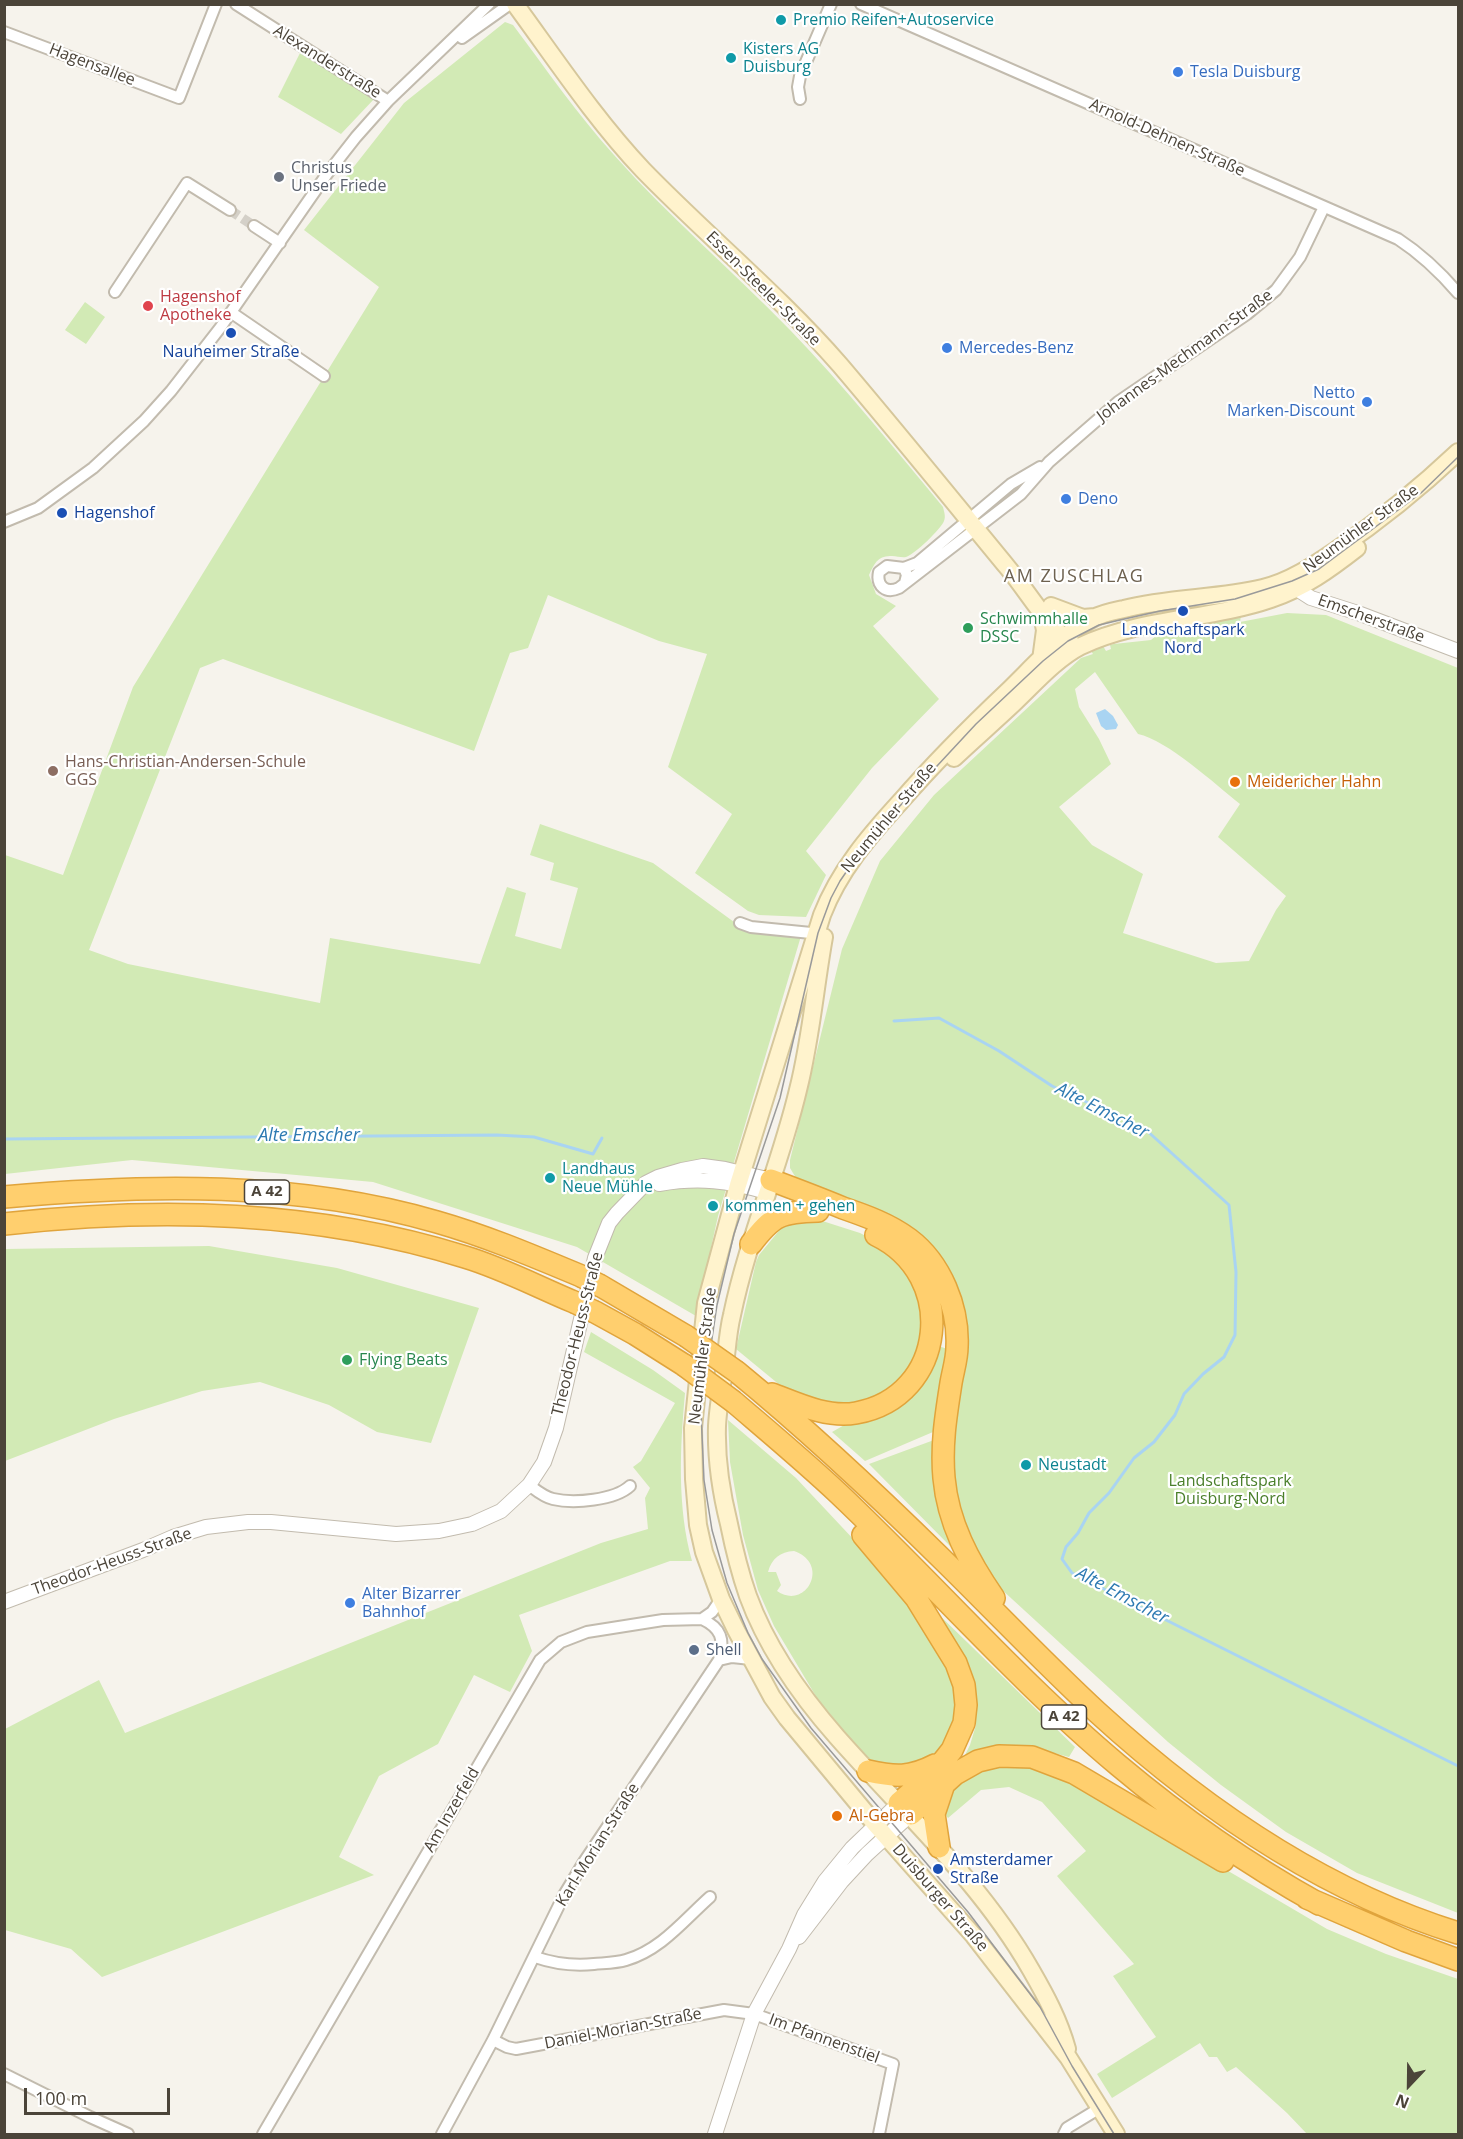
<!DOCTYPE html>
<html>
<head>
<meta charset="utf-8">
<style>
	body { margin:0 }
	#map { position:relative; width:1463px; height:2139px; overflow:hidden; background:#f6f3ec; font-family:"Open Sans",sans-serif }
	canvas { display:block }
	.frame { position:absolute; inset:0; border:6px solid #4b4439; pointer-events:none }
	.north { position:absolute; left:1379px; top:2055px; width:60px; height:60px; -webkit-text-stroke:4px #fff; paint-order:stroke; rotate:202deg; font-size:16px; font-weight:700; line-height:24px; text-align:center; color:#4b4439 }
	.north::after { content:''; display:block; margin:auto; width:21px; height:27px; background:#4b4439; clip-path:polygon(50% 0,100% 100%,50% 72%,0 100%) }
	.scale { position:absolute; left:24px; top:2088px; width:146px; height:27px; box-sizing:border-box; border:3px solid #4b4439; border-top:0; padding-left:8px; font-size:18px; line-height:21px; white-space:nowrap; color:#4b4439; -webkit-text-stroke:4px #fff; paint-order:stroke }
</style>
</head>
<body>
<div id="map">
<canvas width="1463" height="2139"></canvas>
<div class="frame"></div>
<div class="north">N</div>
<div class="scale">100 m</div>
</div>
<script>
const context = document.querySelector('canvas').getContext('2d');
context.lineJoin = 'round';
function fill(path, color) {
  context.fillStyle = color;
  context.fill(path, 'evenodd');
}
function strokePath(path, color, width, dash) {
  context.strokeStyle = color;
  context.lineWidth = width;
  context.lineCap = dash ? 'butt' : 'round';
  context.setLineDash(dash || []);
  context.stroke(path);
}
function drawText(font, color, halo, rows, align = 'center') {
  context.font = font + ' "Open Sans",sans-serif';
  context.lineWidth = 4.5;
  context.setLineDash([]);
  context.textBaseline = 'middle';
  context.strokeStyle = halo;
  context.fillStyle = color;
  for (const [text, x, y, turn = 0] of rows) {
    context.save();
    context.translate(x, y);
    context.rotate((+turn || 0) * Math.PI / 180);
    context.textAlign = isNaN(turn) ? turn : align;
    if (halo) context.strokeText(text, 0, 0);
    context.fillText(text, 0, 0);
    context.restore();
  }
}
const green = new Path2D(`
	M505,22L513,25C546,69 577,114 614,155C669,217 733,271 791,331C845,387 894,448 943,507C944,512 946,516 944,521C941,529 915,554 906,557C902,558 897,556 892,556C878,555 874,564 869,575L876,594L896,606L873,626L939,699L872,768L806,851L826,875L806,917L759,915L748,911L695,873L732,814L668,767L707,654L659,641L548,595L528,648L510,653L474,751L223,659L200,668L89,950L128,964L320,1003L330,938L480,964L507,887L526,893L515,936L561,949L578,888L550,880L554,863L530,855L540,824L653,863L745,930L801,936L718,1216L696,1316L577,1247L373,1182L132,1160L5,1174V855L63,875L133,687L379,287L304,230L404,103Z
	M301,51L375,98L341,134L278,97Z
	M85,302L105,317L86,344L65,330Z
	M1287,613L1326,615L1458,668V1913L1357,1873L1286,1832L1221,1785L1168,1742L988,1577L954,1501L945,1271L796,1178L790,1168V1160L842,949L880,861L934,795L1081,658L1093,654L1091,651L1103,646L1106,651L1111,649L1110,645L1114,644L1151,640L1157,635L1171,629L1241,616L1240,622ZM1095,672L1138,734C1167,740 1215,784 1240,804L1218,837L1286,896L1276,910L1249,961L1216,963L1123,933L1143,874L1092,845L1059,807L1111,764L1099,739L1079,707L1075,689Z
	M813,1218L860,1233L881,1244L913,1276L925,1329L909,1371L879,1397L861,1403L824,1406L787,1391L736,1349L756,1262L759,1255L778,1232L783,1223Z
	M209,1246L337,1268L479,1308L431,1443L377,1432L329,1405L260,1382L202,1391L114,1419L5,1461V1249Z
	M591,1332L653,1370L685,1393C680,1448 677,1507 692,1561H670L519,1615L532,1651L510,1692L474,1675L438,1744L379,1776L339,1857L374,1875L102,1977L71,1949L5,1930V1729L99,1680L125,1733L601,1543L648,1529L645,1498L650,1488L633,1467L641,1461L675,1403L584,1352Z
	M936,1345L950,1350L933,1432L865,1461L832,1432L855,1419Z
	M728,1420L796,1478L871,1558L900,1592L949,1663L961,1707L943,1751L893,1773L867,1760L817,1698L774,1626L758,1590L743,1535L730,1462ZM794,1551C831,1564 806,1611 777,1591L781,1585L776,1572H768C772,1558 780,1552 794,1551Z
	M934,1440L953,1545L950,1546L869,1464Z
	M932,1608L1075,1747L1069,1757L1031,1747L963,1759L970,1745L976,1725V1707Z
	M1006,1763L1047,1769L1218,1865L1327,1929L1386,1954L1458,1979V2134H1307L1287,2113L1236,2067L1227,2072L1217,2057H1209L1200,2043L1112,2098L1097,2074L1156,2037L1113,1976L1134,1964L1057,1876L1086,1851L1042,1802L1009,1787L981,1790L948,1818L939,1806C957,1775 975,1772 1006,1763Z`);
const water = new Path2D(`
	M1105,709L1113,716L1118,725L1116,729L1106,730L1101,726L1096,713Z`);
const stream = new Path2D(`
	M894,1021L939,1018L999,1051L1052,1086L1145,1129L1229,1205L1236,1272L1235,1335L1224,1357L1203,1374L1184,1394L1175,1415L1154,1442L1134,1458L1109,1493L1089,1513L1078,1533L1066,1547L1062,1559L1072,1573L1458,1766
	M4,1139L497,1135L534,1137L593,1154L602,1138`);
const minorTunnel = new Path2D(`
	M230,210L254,226`);
const minor = new Path2D(`
	M236,4L388,101
	M861,4L1398,239C1421,254 1440,272 1458,293
	M4,32L179,98L216,4
	M462,38L510,4
	M800,99L798,87L800,76L831,4
	M254,226L280,243
	M115,292L187,183L230,210
	M232,313L324,376
	M4,522L38,508L93,468L144,421L171,391L220,328L327,174L356,137L388,101L489,4
	M904,568L917,563L1011,484L1040,467
	M905,583L907,575L904,568L887,566L879,572C876,586 886,594 899,588L1021,494L1049,462L1118,402L1247,314L1276,290L1300,257L1324,207
	M740,923L751,927L821,934
	M529,1485C537,1491 544,1497 553,1499C574,1504 615,1500 630,1486
	M719,1660L732,1657L751,1659
	M535,1957C555,1964 574,1966 594,1964C605,1963 616,1963 626,1960C661,1950 684,1920 710,1897
	M493,2040L507,2047L516,2049L724,2010L754,2014L893,2064L879,2134
	M4,2074L90,2117L128,2134
	M263,2134L540,1660L561,1642L587,1632L663,1620L702,1619L712,1612L721,1599
	M442,2134L493,2040L564,1895L584,1862L719,1660C725,1639 721,1628 702,1619
	M1064,2134L1067,2128L1100,2108`);
const tertiary = new Path2D(`
	M1291,580L1297,589L1311,598L1358,613L1458,651
	M659,1184C700,1177 728,1181 767,1192
	M4,1602L143,1550L173,1537L206,1527L248,1522H271L396,1534L439,1531L472,1524L501,1511L529,1485L544,1462L556,1428L595,1258L609,1223L617,1213L646,1183L658,1177L682,1170L703,1166L725,1169L771,1180
	M799,1937L842,1881L867,1854L911,1814
	M715,2134L754,2014L789,1949L804,1915L825,1881L852,1848L899,1803`);
const secondary = new Path2D(`
	M515,4C556,60 595,119 643,170C707,236 779,295 840,365C897,432 952,500 1008,568C1028,592 1047,626 1072,644
	M1051,606L1083,618L1095,617
	M1041,660L1045,630L1041,611
	M954,758C974,739 995,721 1015,702C1035,683 1056,659 1081,646C1140,618 1210,620 1271,599C1304,588 1330,569 1357,548
	M824,937C815,987 811,1039 798,1090C780,1166 748,1238 732,1315C728,1331 727,1348 725,1365C722,1385 718,1406 717,1426C716,1459 721,1492 729,1524C734,1549 740,1573 748,1596C767,1648 801,1696 837,1737C904,1813 980,1881 1031,1970C1046,1996 1059,2020 1067,2049
	M1116,2134L1068,2057L974,1936L875,1824L787,1718L772,1697L736,1630L721,1599L704,1552L698,1525L694,1479L693,1428L706,1303L738,1185L822,915C839,871 869,836 901,801C935,762 971,726 1008,691C1034,666 1061,634 1094,618C1103,613 1115,611 1124,609C1170,597 1218,599 1263,588C1289,582 1313,566 1335,551C1379,521 1420,488 1458,452`);
const motorway = new Path2D(`
	M771,1180C795,1189 819,1198 843,1208C866,1216 889,1224 909,1239C941,1263 959,1308 957,1347C957,1359 953,1371 951,1383C946,1415 941,1445 944,1478C948,1523 969,1562 994,1598
	M4,1197C148,1184 296,1181 437,1222C486,1236 533,1256 581,1276
	M4,1224C159,1207 315,1210 465,1257C502,1268 538,1287 574,1302
	M751,1244C773,1215 781,1212 818,1211
	M601,1286L686,1336
	M595,1312L635,1334L684,1365
	M737,1372C809,1431 876,1494 942,1559C994,1610 1044,1663 1097,1712C1202,1808 1322,1891 1458,1933
	M772,1394C798,1404 827,1418 856,1413C947,1397 959,1275 876,1235
	M734,1402C769,1432 805,1462 839,1494C933,1583 1019,1682 1118,1765C1181,1818 1247,1864 1319,1904
	M863,1535L916,1598L956,1663L964,1685L966,1705L964,1723L952,1750L933,1774L899,1803
	M868,1771C895,1777 910,1778 935,1765
	M911,1814L955,1774L978,1761L999,1756L1032,1757L1074,1773L1223,1861
	M939,1847L934,1814L943,1787
	M1307,1898L1406,1941L1458,1960`);
const tram = new Path2D(`
	M1114,2134L1072,2066L1040,2007L968,1912L811,1728L762,1659L748,1633L727,1583L712,1530L704,1480L701,1412L717,1305L734,1234L780,1098L818,933L831,898L840,881L851,865L885,822L976,724L1043,661L1068,641L1099,625L1120,620L1160,611L1235,599L1292,581L1319,569L1421,493L1458,457`);
const motorwayBridge = new Path2D(`
	M581,1276L601,1286
	M574,1302L595,1312
	M686,1336L737,1372
	M684,1365L734,1402`);
const markers = [
	[781,20,6,"#0f9aa8"],
	[731,58,6,"#0f9aa8"],
	[1178,72,6,"#3f7fe0"],
	[279,177,6,"#6b7280"],
	[148,306,6,"#e0444e"],
	[231,333,6,"#1a4fb4"],
	[947,348,6,"#3f7fe0"],
	[1367,402,6,"#3f7fe0"],
	[1066,499,6,"#3f7fe0"],
	[62,513,6,"#1a4fb4"],
	[1183,611,6,"#1a4fb4"],
	[968,628,6,"#2e9e5b"],
	[53,771,6,"#8d6e63"],
	[1235,782,6,"#e8710a"],
	[550,1178,6,"#0f9aa8"],
	[713,1206,6,"#0f9aa8"],
	[347,1360,6,"#2e9e5b"],
	[1026,1465,6,"#0f9aa8"],
	[350,1603,6,"#3f7fe0"],
	[694,1650,6,"#5c6f8a"],
	[837,1816,6,"#e8710a"],
	[938,1869,6,"#1a4fb4"]
];
const shields = [
	[267,1192,45],
	[1064,1717,45]
];
const shieldNames = [
	["A 42",267,1192],
	["A 42",1064,1717]
];
const cultureNames = [
	["Premio Reifen+Autoservice",793,20],
	["Kisters AG",743,49],
	["Duisburg",743,67],
	["Landhaus",562,1169],
	["Neue Mühle",562,1187],
	["kommen + gehen",725,1206],
	["Neustadt",1038,1465]
];
const streetNames = [
	["Alexanderstraße",327,62,32],
	["Hagensallee",92,65,21],
	["Arnold-Dehnen-Straße",1167,138,24],
	["Essen-Steeler-Straße",763,289,45],
	["Johannes-Mechmann-Straße",1185,356,-36],
	["Neumühler Straße",1361,529,-36],
	["Emscherstraße",1371,619,20],
	["Neumühler Straße",889,818,-50],
	["Theodor-Heuss-Straße",578,1334,-76],
	["Neumühler Straße",703,1356,-83],
	["Theodor-Heuss-Straße",112,1562,-20],
	["Am Inzerfeld",452,1810,-60],
	["Karl-Morian-Straße",598,1845,-58],
	["Duisburger Straße",940,1898,49],
	["Daniel-Morian-Straße",623,2029,-11],
	["Im Pfannenstiel",824,2039,20]
];
const shopNames = [
	["Tesla Duisburg",1190,72],
	["Mercedes-Benz",959,348],
	["Netto",1355,393,"right"],
	["Marken-Discount",1355,411,"right"],
	["Deno",1078,499],
	["Alter Bizarrer",362,1594],
	["Bahnhof",362,1612]
];
const worshipNames = [
	["Christus",291,168],
	["Unser Friede",291,186]
];
const healthNames = [
	["Hagenshof",160,297],
	["Apotheke",160,315]
];
const transitNames = [
	["Nauheimer Straße",231,352],
	["Hagenshof",74,513,"left"],
	["Landschaftspark",1183,630],
	["Nord",1183,648],
	["Amsterdamer",950,1860,"left"],
	["Straße",950,1878,"left"]
];
const leisureNames = [
	["Schwimmhalle",980,619],
	["DSSC",980,637],
	["Flying Beats",359,1360]
];
const educationNames = [
	["Hans-Christian-Andersen-Schule",65,762],
	["GGS",65,780]
];
const foodNames = [
	["Meidericher Hahn",1247,782],
	["Al-Gebra",849,1816]
];
const parkNames = [
	["Landschaftspark",1230,1481],
	["Duisburg-Nord",1230,1499]
];
const serviceNames = [
	["Shell",706,1650]
];
const neighbourhoodNames = [
	["AM ZUSCHLAG",1074,577]
];
const waterNames = [
	["Alte Emscher",1102,1111,27],
	["Alte Emscher",309,1136],
	["Alte Emscher",1122,1596,28]
];
fill(green, '#d2eab5');
fill(water, '#a9d4f2');
strokePath(stream, '#a9d4f2', 3);
strokePath(minorTunnel, '#d4d0c8', 10, [10, 5]);
strokePath(minor, '#c2bbae', 14);
strokePath(tertiary, '#c2bbae', 16);
strokePath(secondary, '#d6c79b', 20);
strokePath(motorway, '#e0a43c', 24);
strokePath(minor, '#fff', 10);
strokePath(tertiary, '#fff', 14);
strokePath(secondary, '#fff3cd', 16);
strokePath(motorway, '#ffcf6e', 21);
strokePath(tram, '#9a9a9a', 1.5);
strokePath(motorwayBridge, '#e0a43c', 24, []);
strokePath(motorwayBridge, '#ffcf6e', 21);
for (const [x, y, r, color] of markers) {
  const dot = new Path2D();
  dot.arc(x, y, r, 0, 2 * Math.PI);
  context.fillStyle = color;
  context.fill(dot);
  strokePath(dot, '#fff', 2);
}
for (const [x, y, w] of shields) {
  const box = new Path2D();
  box.roundRect(x - w / 2, y - 12, w, 24, 4.5);
  context.fillStyle = '#fff';
  context.fill(box);
  strokePath(box, '#4b4439', 1.5);
}
drawText('bold 15px', '#4b4439', null, shieldNames);
drawText('16px', '#0d838f', '#fff', cultureNames, 'left');
drawText('16px', '#4b4439', '#fff', streetNames);
drawText('16px', '#366cbe', '#fff', shopNames, 'left');
drawText('16px', '#5b616d', '#fff', worshipNames, 'left');
drawText('16px', '#be3a42', '#fff', healthNames, 'left');
drawText('16px', '#164399', '#fff', transitNames);
drawText('16px', '#27864d', '#fff', leisureNames, 'left');
drawText('16px', '#785e54', '#fff', educationNames, 'left');
drawText('16px', '#c56008', '#fff', foodNames, 'left');
drawText('16px', '#4a7f2a', '#fff', parkNames);
drawText('16px', '#4e5e75', '#fff', serviceNames, 'left');
context.letterSpacing = '1.5px';
drawText('18px', '#6e6250', '#fff', neighbourhoodNames);
context.letterSpacing = '0px';
drawText('italic 18px', '#2e7ab2', '#fff', waterNames);
</script>
</body>
</html>
